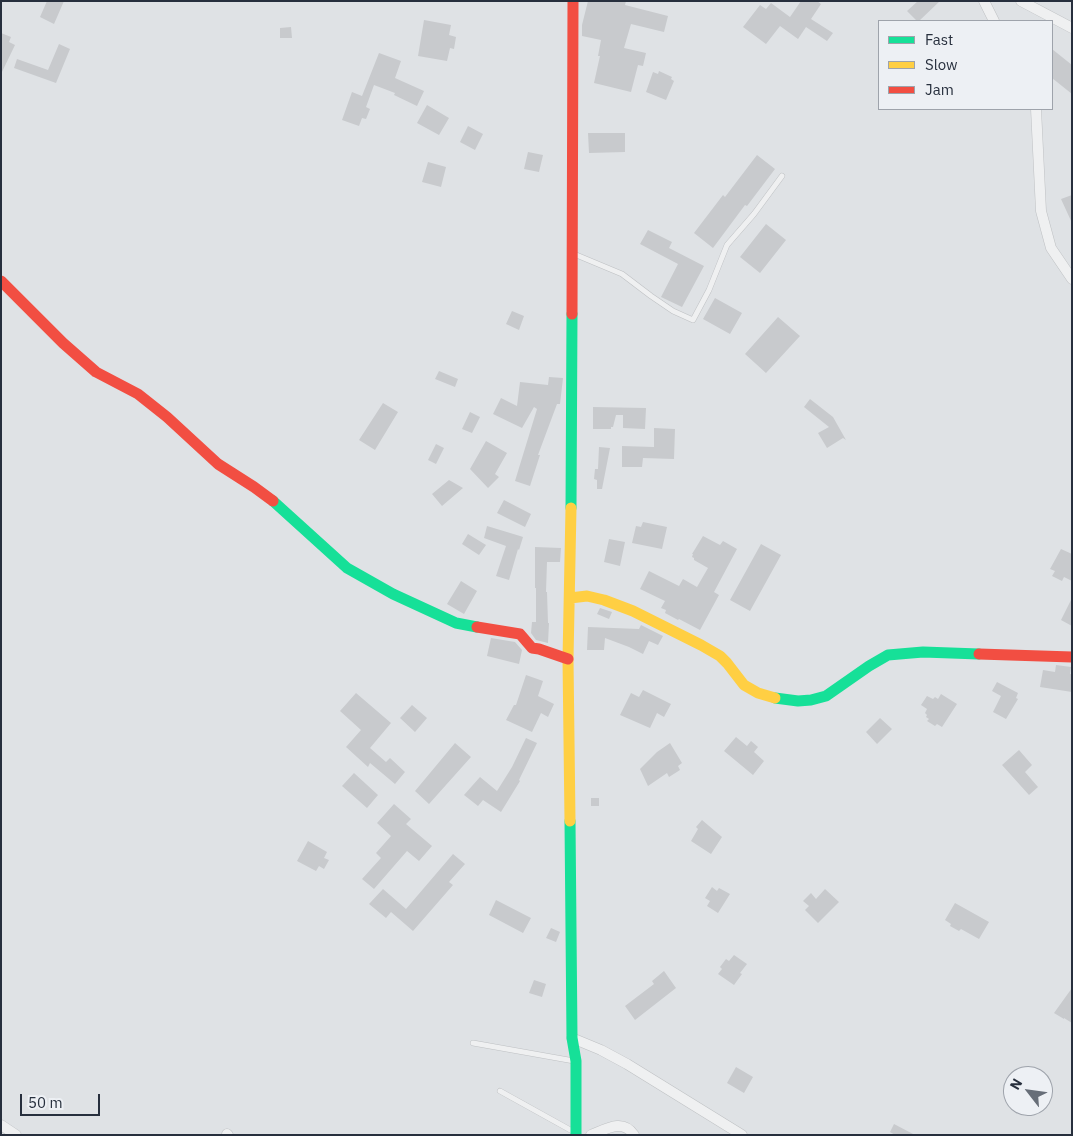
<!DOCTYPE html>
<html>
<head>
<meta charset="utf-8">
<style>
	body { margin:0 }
	#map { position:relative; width:1073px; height:1136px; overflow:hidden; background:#dfe2e5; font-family:"IBM Plex Sans",sans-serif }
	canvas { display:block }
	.frame { position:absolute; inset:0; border:2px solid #272f3d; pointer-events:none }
	.legend { position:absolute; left:878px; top:20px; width:175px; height:90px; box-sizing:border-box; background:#edf0f4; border:1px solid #9ea3ab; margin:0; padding:6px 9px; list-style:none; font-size:15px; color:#272f3d }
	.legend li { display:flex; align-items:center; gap:10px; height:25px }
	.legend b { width:25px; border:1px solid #9ea3ab }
	.north { position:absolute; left:1003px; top:1066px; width:50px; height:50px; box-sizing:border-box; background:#edf0f4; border:1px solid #9ea3ab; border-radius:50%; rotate:300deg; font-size:14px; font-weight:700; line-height:20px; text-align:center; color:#272f3d }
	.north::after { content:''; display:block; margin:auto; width:18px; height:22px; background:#676e78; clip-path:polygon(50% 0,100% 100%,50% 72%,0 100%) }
	.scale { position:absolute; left:20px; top:1094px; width:80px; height:22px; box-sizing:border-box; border:2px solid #272f3d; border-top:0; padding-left:6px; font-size:15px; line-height:18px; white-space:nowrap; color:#272f3d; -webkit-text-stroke:4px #edf0f4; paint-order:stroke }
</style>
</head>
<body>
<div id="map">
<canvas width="1073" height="1136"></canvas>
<div class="frame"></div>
<ul class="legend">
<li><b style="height:6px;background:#16e098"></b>Fast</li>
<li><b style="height:6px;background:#ffcf43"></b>Slow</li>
<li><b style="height:6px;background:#f24e42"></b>Jam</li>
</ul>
<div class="north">N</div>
<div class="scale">50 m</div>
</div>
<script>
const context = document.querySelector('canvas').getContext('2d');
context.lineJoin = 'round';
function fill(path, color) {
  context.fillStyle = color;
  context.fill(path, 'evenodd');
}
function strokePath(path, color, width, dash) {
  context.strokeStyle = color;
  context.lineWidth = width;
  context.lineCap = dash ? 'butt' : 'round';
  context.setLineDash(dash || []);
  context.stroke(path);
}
const building = new Path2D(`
	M47,1H64L54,24L40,17Z
	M588,1H626L625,5L668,16L664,32L631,24L624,48L646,53L643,66L638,65L631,92L594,83L600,56H598L601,40L582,36V25Z
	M801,1H817L821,4L811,19L833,33L827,41L806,27L798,39L780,26L766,44L743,27L760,5L766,9L771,3L790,17Z
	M918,1H940L919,21H917L907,11Z
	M424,20L451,25L449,35L456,37L454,49L450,48L447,61L418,56Z
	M291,27L292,38H280V28Z
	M1,33L11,37L9,42L15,45L1,74Z
	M59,44L70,49L56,83L14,68L17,59L48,70Z
	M1052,49L1072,65V94L1052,78Z
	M379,53L401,61L395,78L424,91L417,106L394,95L395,93L374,85L366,107L370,109L366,119L362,118L359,126L342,120L352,92L362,96Z
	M659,71L672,77L671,79L674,81L666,100L646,92L653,72L658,74Z
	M427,105L449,118L439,135L417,123Z
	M468,126L483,134L475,150L460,142Z
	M588,133H625V152L589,153Z
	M528,152L543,155L539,172L524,169Z
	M757,155L775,169L747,206L745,205L713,248L694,233L723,195L725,197Z
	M428,162L446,167L441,187L422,182Z
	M1072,195V223L1061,199Z
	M766,224L786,240L760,273L740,257Z
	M648,230L672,242L669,248L704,266L682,307L661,297L678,264L640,244Z
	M715,298L742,313L730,334L703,319Z
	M512,311L524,316L519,330L506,324Z
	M778,317L800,336L766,373L745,354Z
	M439,371L458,379L455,387L435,379Z
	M549,377L563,378L560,404H557L538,455H540L530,486L515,481L537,409L534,407L522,428L493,414L501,398L517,406L520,382L548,385Z
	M810,399L833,417L846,440L843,438L827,448L818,433L829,427L804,407Z
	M383,403L398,412L375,450L359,440Z
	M593,407L646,408L645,429L623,428V415H616L613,427H611V429H593Z
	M470,412L480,417L472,433L462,429Z
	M654,428L675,429L674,459L643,458L642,467H622V446L654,447Z
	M486,441L507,453L495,474L499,477L488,488L470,469Z
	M436,444L444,448L436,464L428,460Z
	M599,447L610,448L602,489H597V480L594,479L595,469H598Z
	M449,480L463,488L442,506L432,494Z
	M504,500L531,514L525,527L497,513Z
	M643,522L667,527L662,549L632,543L636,526L641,527Z
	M487,526L520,536L523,537L519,550L518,549L509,580L496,576L506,546L484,538Z
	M468,534L486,545L479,555L462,544Z
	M703,536L720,545L723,541L737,549L714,592L719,595L700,630L679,619L678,620L665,613L666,610L661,608L665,601L640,589L649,571L679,586L683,579L697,587L708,568L694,560V558L692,557L693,554H692Z
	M609,539L625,542L620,566L604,562Z
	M761,544L781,555L750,611L730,600Z
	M535,547L561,548L560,562H547L546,592H547L548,623H549L548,643L536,640L531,633L532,622H536V588H535Z
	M1061,549L1072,554V581L1064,577L1062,581L1052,576L1055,571L1050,569Z
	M461,581L477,591L464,614L447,604Z
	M1072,598V626L1061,620Z
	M600,608L612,612L609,619L597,614Z
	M641,625L663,636L658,645L649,641L643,654L629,647L605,638L604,650H587L588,627L639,629Z
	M491,638L515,642L522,650L519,664L487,656Z
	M1056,665L1071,667L1070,674H1072V692L1040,687L1043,670L1055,672Z
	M526,675L543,681L538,696L554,704L548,717L541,713L532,732L506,720L514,705H516Z
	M997,682L1018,693L1016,698L1018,699L1006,719L993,712L1001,696L992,691Z
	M643,690L671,704L664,717L657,713L650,728L620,715L631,693L639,697Z
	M356,693L391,723L370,748L386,762L390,758L405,772L395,784L370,763L368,767L346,747L361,730L340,711Z
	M941,694L957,704L942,727L937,724L935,726L927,721L929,719L926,717L927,715L925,713L927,709L921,705L927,696L933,699L935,697L938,699Z
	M412,705L427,718L415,732L400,718Z
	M880,718L892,729L877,744L866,732Z
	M736,737L747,746L751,741L758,747L754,752L764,761L753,775L724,751Z
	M526,738L537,743L519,780L520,781L501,812L483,800L478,806L464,795L480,777L497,791L512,767Z
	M455,743L471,757L429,804L415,791Z
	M670,743L682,763L678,766L680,770L669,777L667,773L648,786L640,769L657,752Z
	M1019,750L1032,765L1025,772L1038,787L1029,795L1002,765Z
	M354,773L378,795L367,808L342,786Z
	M591,798H599V806H591Z
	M394,804L411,819L406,824L432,846L419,861L407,851L374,889L362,879L381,858L376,853L391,836L377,823Z
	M702,820L722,837L711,854L691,841L698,829L696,827Z
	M308,841L327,852L324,858L329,860L324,869L319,866L316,871L297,861Z
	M453,854L465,864L449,882L453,885L413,931L391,912L386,918L369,904L383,889L406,909Z
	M712,887L717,891L719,888L730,894L718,913L707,906L710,901L705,898Z
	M825,889L839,902L818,923L805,910L809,906L803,901L811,893L816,899Z
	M496,900L531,918L523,933L489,915Z
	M955,903L989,922L979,939L961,929L959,931L950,926L951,924L945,920Z
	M551,928L560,932L556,942L546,938Z
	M734,955L747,964L740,973L742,974L734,985L718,974L722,969L720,967L726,959L729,961Z
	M664,971L676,988L635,1020L625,1006L654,984L652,981Z
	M534,980L546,984L542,997L529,993Z
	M1072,988V1023L1064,1018V1019L1054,1013Z
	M736,1067L753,1077L744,1093L727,1083Z
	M894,1124L915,1135H895L890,1132Z`);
const lane = new Path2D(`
	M574,254L622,274L651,296L673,311L693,320L709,290L727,245L754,214L782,176
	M473,1043L574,1061
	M500,1091L574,1132`);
const street = new Path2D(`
	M984,1L994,21
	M1021,1L1072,28
	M1036,109L1041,211L1051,248L1072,279
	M572,1038L601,1050L627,1064L742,1135
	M1,1125L16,1135
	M227,1134L228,1135
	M591,1135C606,1129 623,1118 634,1135`);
const fast = new Path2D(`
	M273,501L347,568L393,594L456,623L477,627
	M571,508L572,314
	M775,698L798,701L811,700L826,696L869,666L888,655L923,652L979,654
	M570,821L572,1038L576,1061V1135`);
const slow = new Path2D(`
	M570,598L587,596L604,600L633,611L701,645L720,656L727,663L744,685L758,693L775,698
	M570,821L568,659L571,508`);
const jam = new Path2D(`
	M1,281L63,343L96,372L138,394L167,417L218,464L254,487L273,501
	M572,314L573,1
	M477,627L520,634L532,648L539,649L568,659
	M979,654L1072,657`);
fill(building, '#c8cacd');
strokePath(lane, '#bec0c3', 6);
strokePath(street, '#bec0c3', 11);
strokePath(lane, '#eff0f1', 5);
strokePath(street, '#eff0f1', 10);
strokePath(fast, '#16e098', 11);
strokePath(slow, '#ffcf43', 11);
strokePath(jam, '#f24e42', 11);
</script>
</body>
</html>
